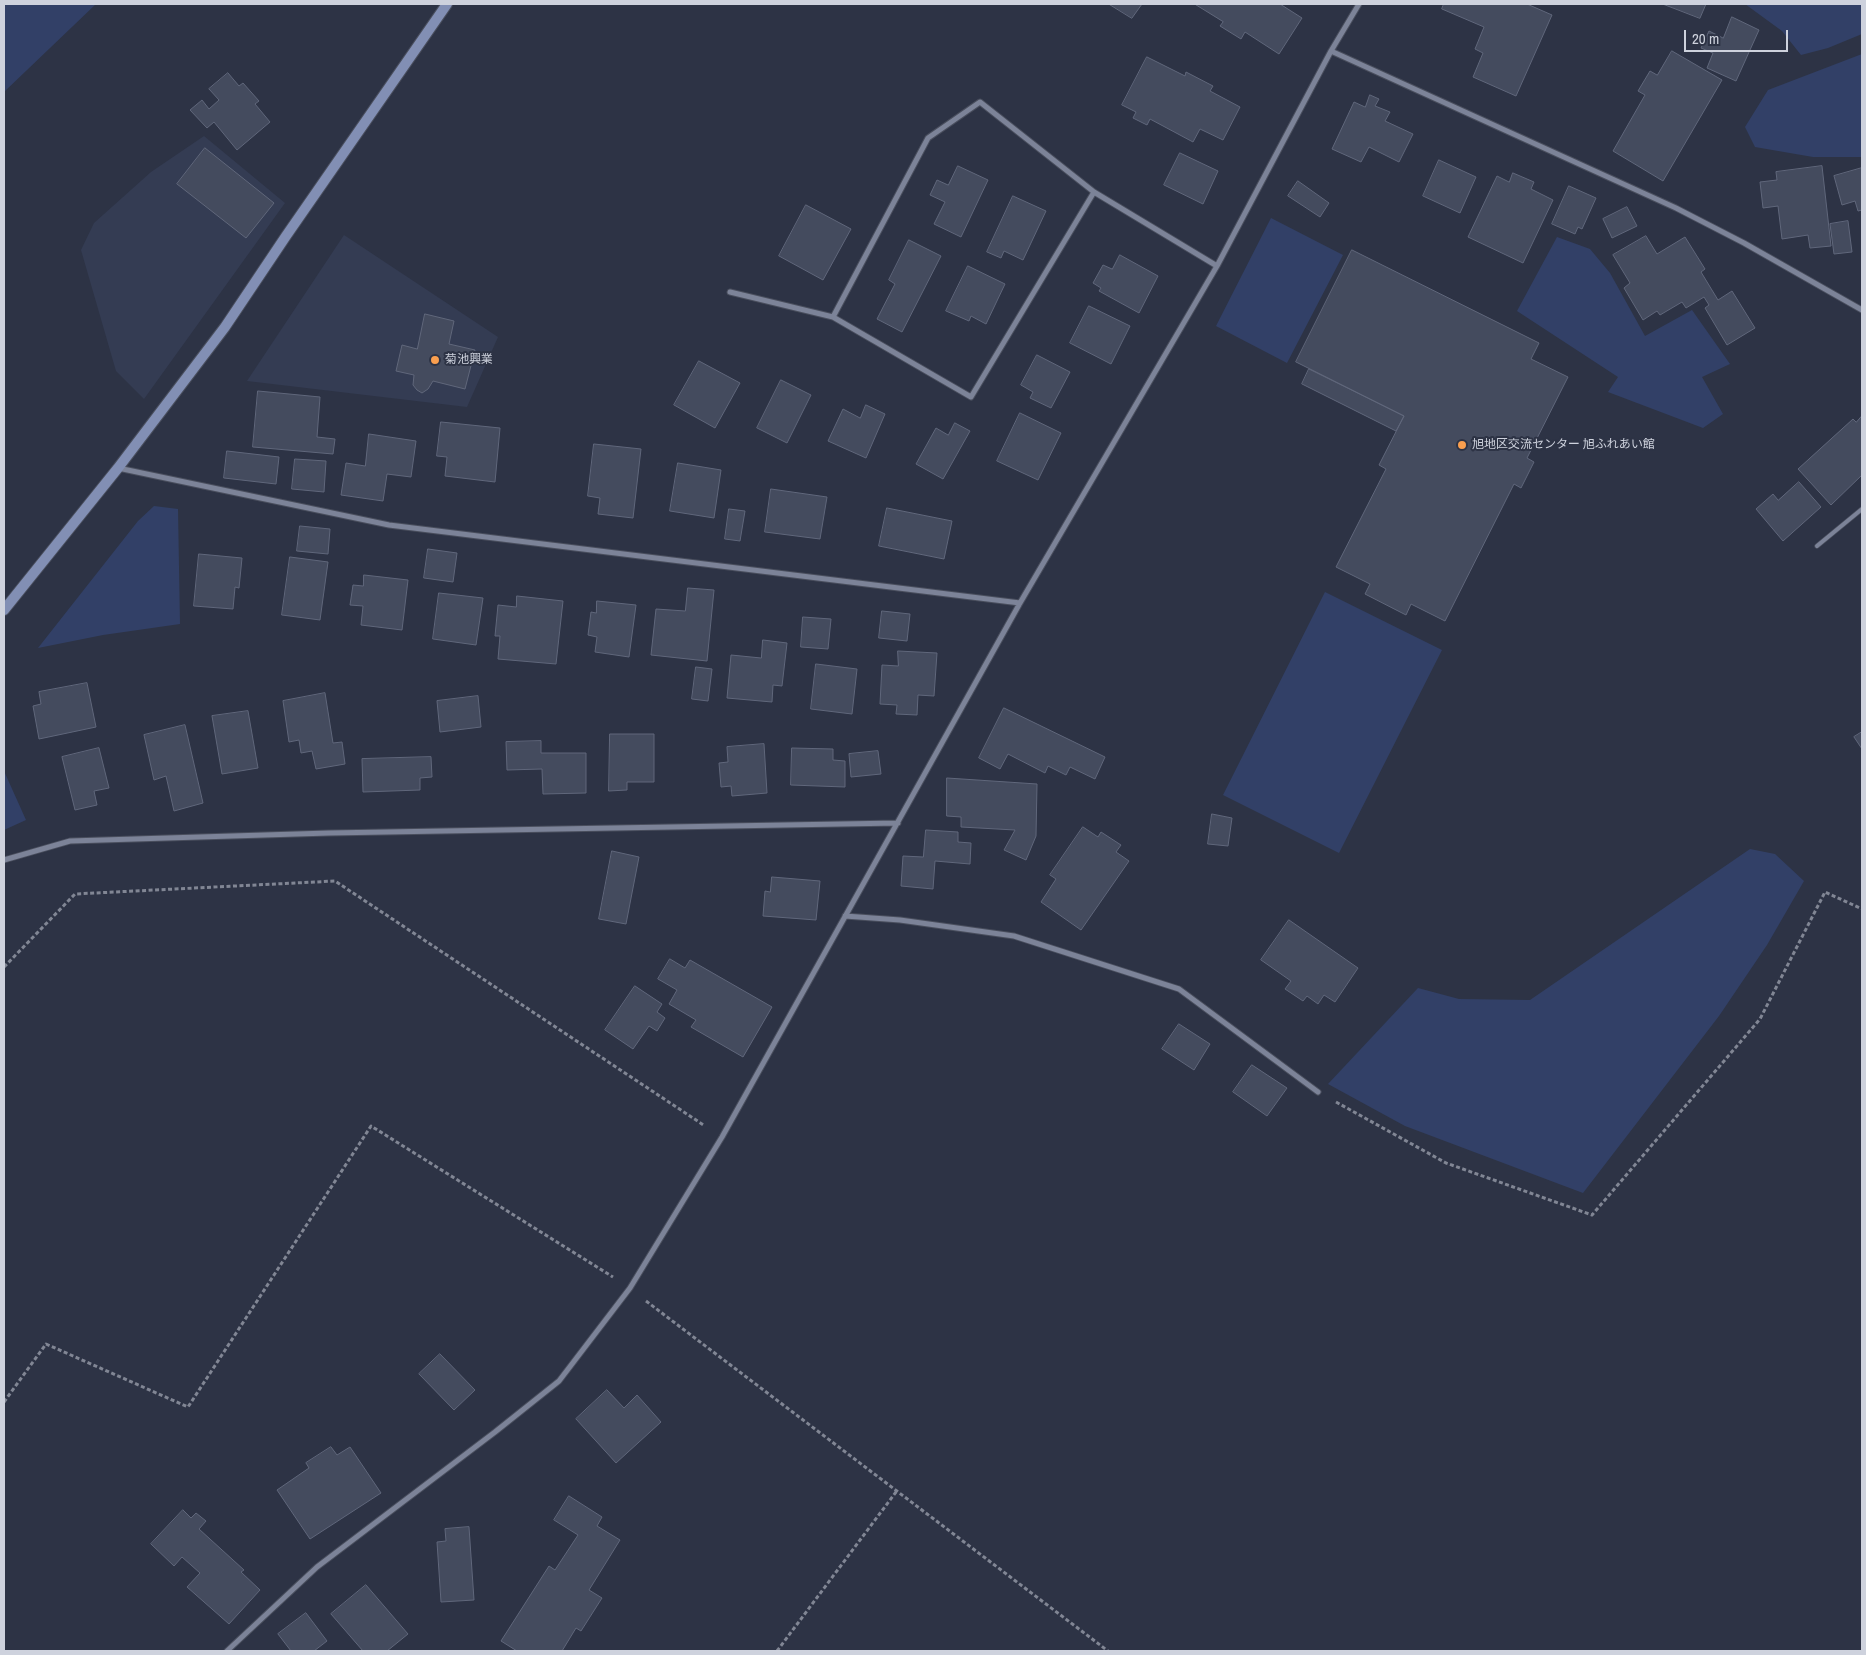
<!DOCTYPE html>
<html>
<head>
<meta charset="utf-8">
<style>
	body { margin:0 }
	#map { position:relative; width:1866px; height:1655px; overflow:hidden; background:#2d3345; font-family:"Archivo Narrow",sans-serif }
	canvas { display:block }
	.frame { position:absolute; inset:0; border:5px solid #ced2dd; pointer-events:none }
	.scale { position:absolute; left:1684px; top:30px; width:104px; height:22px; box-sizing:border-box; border:2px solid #ced2dd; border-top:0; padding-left:6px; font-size:15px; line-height:18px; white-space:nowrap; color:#ced2dd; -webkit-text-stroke:4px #2d3345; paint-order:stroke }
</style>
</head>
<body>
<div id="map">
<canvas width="1866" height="1655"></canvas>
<div class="frame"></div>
<div class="scale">20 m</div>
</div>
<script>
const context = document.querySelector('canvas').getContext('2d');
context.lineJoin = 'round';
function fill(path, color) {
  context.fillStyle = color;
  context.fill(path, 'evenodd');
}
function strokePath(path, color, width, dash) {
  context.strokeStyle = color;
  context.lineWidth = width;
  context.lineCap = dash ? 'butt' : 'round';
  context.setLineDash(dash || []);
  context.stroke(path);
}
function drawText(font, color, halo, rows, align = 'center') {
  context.font = font + ' "Archivo Narrow","Noto Sans JP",sans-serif';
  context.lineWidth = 4;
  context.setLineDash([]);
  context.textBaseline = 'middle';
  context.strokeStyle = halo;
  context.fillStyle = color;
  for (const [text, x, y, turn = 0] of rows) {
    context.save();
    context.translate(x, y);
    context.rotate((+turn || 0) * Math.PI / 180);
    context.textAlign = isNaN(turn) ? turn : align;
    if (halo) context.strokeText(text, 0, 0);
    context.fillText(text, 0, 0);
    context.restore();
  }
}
const built = new Path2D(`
	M204,136L285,203L144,399L116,371L81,250L94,223L151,172Z
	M344,235L498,337L467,407L247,381Z`);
const green = new Path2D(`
	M4,4H96L4,92Z
	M1745,4H1862V34L1828,48L1801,55L1782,31Z
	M1862,54V157H1813L1755,147L1745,127L1768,90Z
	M1271,218L1343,255L1287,363L1216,326Z
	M1557,237L1590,249L1610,273L1645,336L1692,310L1730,364L1702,377L1723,414L1703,428L1608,392L1618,377L1517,311Z
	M154,506L178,509L180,624L103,635L38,648L138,521Z
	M1325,592L1442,650L1339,853L1223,795Z
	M4,771L26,820L4,830Z
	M1750,849L1775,854L1804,881L1767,945L1719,1016L1583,1193L1405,1126L1328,1084L1418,988L1459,999L1530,1000Z`);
const building = new Path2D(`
	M1109,4H1142L1132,18Z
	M1195,4H1280L1302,18L1279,54L1245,32L1241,39L1220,26L1223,22Z
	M1444,4H1527L1552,15L1516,96L1473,77L1483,53L1475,49L1484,27L1442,9Z
	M1663,4H1706L1700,18Z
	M1732,17L1759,30L1736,81L1707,68L1713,53L1701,48L1709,31L1723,38Z
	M1672,51L1722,80L1663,181L1613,151L1645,95L1638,91L1650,71L1657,75Z
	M1147,57L1185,76L1186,72L1213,86L1210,91L1240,107L1223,140L1200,129L1193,142L1150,119L1147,125L1133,118L1136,112L1122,105Z
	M228,73L239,86L243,83L259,101L255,104L270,122L237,150L214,122L207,128L190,110L202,100L209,109L219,100L209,89Z
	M1370,95L1379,99L1375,106L1390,112L1385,121L1413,134L1399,162L1369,147L1361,162L1332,149L1354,102L1365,107Z
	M205,148L274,203L246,238L177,184Z
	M1180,153L1218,171L1203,204L1164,185Z
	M1439,160L1476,177L1460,213L1423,196Z
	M958,166L988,180L961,237L934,224L945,202L930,195L937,180L948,185Z
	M1822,166L1831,246L1810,248L1808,235L1782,239L1778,206L1763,208L1760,182L1777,180L1776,172Z
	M1862,168V210L1858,211L1855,201L1842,205L1834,176Z
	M1513,173L1534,182L1531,189L1553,200L1523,263L1468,237L1497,176L1509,182Z
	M1298,181L1329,203L1320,217L1288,196Z
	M1569,186L1596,198L1582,229L1578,227L1575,234L1552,224Z
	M1013,196L1046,211L1023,260L1004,251L1001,258L987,252Z
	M806,205L851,229L823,280L779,256Z
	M1627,207L1637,226L1612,238L1603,219Z
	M1848,221L1852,252L1834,254L1830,224Z
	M1646,236L1657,254L1685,237L1705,269L1701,272L1718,300L1732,291L1755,328L1727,345L1705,308L1709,305L1704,297L1686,308L1682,302L1660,315L1657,311L1643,320L1624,288L1630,283L1613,255Z
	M909,240L941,256L902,332L877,319L895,284L889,280Z
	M1352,250L1539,343L1531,359L1568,377L1527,458L1534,462L1521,488L1514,484L1445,621L1411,604L1406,615L1365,594L1370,584L1336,567L1386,469L1379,465L1404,416L1296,362Z
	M1120,255L1158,276L1139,313L1099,291L1101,288L1093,283L1103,265L1112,269Z
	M968,266L1005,284L986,324L971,316L969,321L946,311Z
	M1089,306L1130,326L1111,364L1070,343Z
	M425,314L454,321L449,344L475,350L465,389L433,381L428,389L422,393L417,390L413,385L414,375L396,371L402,345L417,349Z
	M1037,355L1070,372L1051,408L1030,398L1033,392L1021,385Z
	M699,361L740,383L715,428L674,405Z
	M1309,369L1404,416L1396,431L1302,384Z
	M781,380L811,395L787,443L757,428Z
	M258,391L320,397L317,437L335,439L333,454L253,447Z
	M866,405L885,414L866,458L828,441L843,409L860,418Z
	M1020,413L1061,433L1038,480L997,461Z
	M1862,416V475L1831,505L1798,469L1853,419L1856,422Z
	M441,422L500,428L495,482L445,476L447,457L437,456Z
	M955,423L970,431L943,479L916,464L936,428L948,435Z
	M369,434L416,441L411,477L387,474L383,501L341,495L346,463L365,466Z
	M594,444L641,449L633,518L598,514L600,498L588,496Z
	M227,451L279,457L276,484L224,478Z
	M295,459L326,461L324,492L292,489Z
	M678,463L721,470L714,518L670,511Z
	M1799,482L1821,507L1783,541L1756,509L1773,494L1778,500Z
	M771,489L827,497L820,539L765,532Z
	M887,508L952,521L944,559L879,546Z
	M729,509L745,511L740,541L725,539Z
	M300,526L330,529L328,554L297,551Z
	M428,549L457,553L453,582L424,578Z
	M199,554L242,558L239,588L235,587L233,609L194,606Z
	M290,557L328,562L320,620L282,615Z
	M364,575L408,580L402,630L361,625L363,606L350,605L353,585L363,586Z
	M688,588L714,590L707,661L651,655L656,609L685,611Z
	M439,593L483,598L476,645L433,639Z
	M517,596L563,601L556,664L498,659L500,636H495L498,605L516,607Z
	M597,601L636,605L629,657L595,652L597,637L588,635L591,612L596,613Z
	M882,611L910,614L907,641L879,638Z
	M803,617L831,619L828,649L801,647Z
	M763,640L787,643L782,686L773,685L772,702L727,698L731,655L761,658Z
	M898,651L937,653L934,696L918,695L917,715L896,714L897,705L880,704L882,665L898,666Z
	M816,664L857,669L852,714L811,709Z
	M696,667L712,669L708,701L692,699Z
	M87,683L96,727L39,739L33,706L41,704L39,692Z
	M325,693L333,743L342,742L345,764L316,769L312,751L301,753L299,740L289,742L283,701Z
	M478,696L481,727L440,732L437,701Z
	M1004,708L1105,757L1095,779L1070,767L1066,775L1048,766L1045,773L1008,754L1000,769L979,758Z
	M248,711L258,768L222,774L212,716Z
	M185,725L203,803L174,811L166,776L154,780L144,735Z
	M1862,732V749L1854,737Z
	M610,734H654V782H627V790L609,791Z
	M541,741V753H586V793L543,794L542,769L507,770L506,742Z
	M764,744L767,793L732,796L731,786L721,787L719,763L728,762L727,747Z
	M99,748L109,788L94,791L97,805L75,810L62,757Z
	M792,748L833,749V760L845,761V787L791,785Z
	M878,751L881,774L851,777L849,754Z
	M431,757L432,777L420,778V790L363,792L362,759Z
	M947,778L1037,784L1036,836L1026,860L1004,850L1015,830L961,827V817L947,816Z
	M1212,814L1232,818L1228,846L1208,844Z
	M1083,827L1098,837L1101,832L1121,845L1116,852L1129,861L1081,930L1041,902L1056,879L1050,875Z
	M926,830L958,832V842L971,843L970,864L935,861L933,889L901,886L903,856L923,857Z
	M612,851L639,857L626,924L599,919Z
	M772,877L820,881L816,920L763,916L765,891L770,892Z
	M1289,920L1358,968L1335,1002L1324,995L1318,1004L1307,996L1303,1001L1285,989L1291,981L1261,960Z
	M670,959L685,968L690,960L772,1007L743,1057L691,1027L696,1020L669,1004L677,990L658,979Z
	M635,986L662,1004L657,1012L665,1018L657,1031L649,1026L633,1049L605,1030Z
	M1179,1024L1210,1044L1194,1070L1162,1049Z
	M1252,1065L1287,1088L1267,1116L1233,1092Z
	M440,1354L475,1390L454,1410L419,1374Z
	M607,1390L624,1408L637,1395L661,1422L616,1463L576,1419Z
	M331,1447L337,1455L350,1447L381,1493L310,1539L277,1490L309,1468L306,1463Z
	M569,1496L602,1517L597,1526L620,1540L589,1590L602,1598L581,1631L576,1628L562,1651H517L501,1641L549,1566L555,1570L578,1535L554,1520Z
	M183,1510L191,1518L196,1513L206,1521L199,1529L244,1570L241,1572L260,1590L229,1624L187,1587L200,1573L182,1557L174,1566L151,1544Z
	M469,1527L474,1600L441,1602L437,1542L446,1541L445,1529Z
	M366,1585L408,1634L387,1651H363L331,1614Z
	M306,1613L327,1641L314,1651H291L278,1634Z`);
const path = new Path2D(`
	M4,967L75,894L335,881L705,1126
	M1336,1102L1446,1163L1592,1215L1760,1019L1825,892L1862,909
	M646,1301L1108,1651
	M4,1402L46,1344L188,1407L371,1126L613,1277
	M777,1651L896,1492`);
const lane = new Path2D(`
	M1817,546L1862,509`);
const street = new Path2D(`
	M1331,51L1676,208L1744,243L1862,310
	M730,292L833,317L971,397L1094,192
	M833,317L928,138L980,102L1094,192L1217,266
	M118,468L389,525L1020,603
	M4,860L70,841L329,833L898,823
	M845,916L900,920L1014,936L1179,989L1318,1092
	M227,1651L317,1567L495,1432L559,1381L630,1288L722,1137L1020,603L1217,266L1331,51L1359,4`);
const secondary = new Path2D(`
	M4,610L118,468L225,327L286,236L447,4`);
const markers = [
	[435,360,5,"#fa9f4f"],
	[1462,445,5,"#fa9f4f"]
];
const poiNames = [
	["菊池興業",445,360],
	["旭地区交流センター 旭ふれあい館",1472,445]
];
fill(built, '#343c53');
fill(green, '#324067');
fill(building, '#444b5e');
strokePath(building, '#60677b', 1);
strokePath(lane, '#494e5d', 5.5);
strokePath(street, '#494e5d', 7);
strokePath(secondary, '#494e5d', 12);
strokePath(path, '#818694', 3, [4, 2.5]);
strokePath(lane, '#7c8398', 4);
strokePath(street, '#7c8398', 5);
strokePath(secondary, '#828fb4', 10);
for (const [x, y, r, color] of markers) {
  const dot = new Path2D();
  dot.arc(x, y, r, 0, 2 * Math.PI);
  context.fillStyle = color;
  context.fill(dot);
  strokePath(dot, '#2d3345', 2);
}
drawText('12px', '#ced2dd', '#2d3345', poiNames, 'left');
</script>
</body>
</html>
